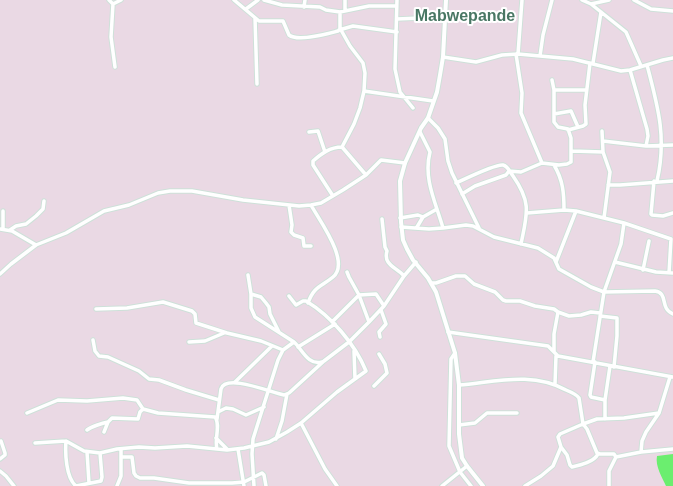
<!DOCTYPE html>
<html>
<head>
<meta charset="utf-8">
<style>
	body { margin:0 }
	canvas { display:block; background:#ead9e4 }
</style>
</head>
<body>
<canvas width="673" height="486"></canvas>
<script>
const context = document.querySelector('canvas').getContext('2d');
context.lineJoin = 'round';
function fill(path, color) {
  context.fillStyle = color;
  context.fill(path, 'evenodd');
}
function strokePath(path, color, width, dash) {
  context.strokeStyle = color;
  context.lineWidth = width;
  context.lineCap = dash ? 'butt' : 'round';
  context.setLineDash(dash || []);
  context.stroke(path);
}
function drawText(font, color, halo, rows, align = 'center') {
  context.font = font + ' Arial,sans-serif';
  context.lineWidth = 4;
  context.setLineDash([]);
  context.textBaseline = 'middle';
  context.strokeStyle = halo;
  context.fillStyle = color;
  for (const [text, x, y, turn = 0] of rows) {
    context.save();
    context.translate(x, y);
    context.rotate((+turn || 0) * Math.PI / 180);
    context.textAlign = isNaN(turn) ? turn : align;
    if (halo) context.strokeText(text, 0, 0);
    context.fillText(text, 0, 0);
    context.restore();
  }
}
const water = new Path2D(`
	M673,454V486H666C662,477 655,466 657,456Z`);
const minor = new Path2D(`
	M109,0L113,4L111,37L115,67
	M234,0L259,21H283L289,35C298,42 326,34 338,31L340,29V12
	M264,0L282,5L320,7L326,10L340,12L369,6H396
	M345,0V10
	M397,0L395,69L400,92L413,108
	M582,0L591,4L609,0
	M634,0L651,9L673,11
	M113,4L121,0
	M591,4L626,32L641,66
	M304,7L305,0
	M246,9L258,0
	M255,18L257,84
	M397,19L420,18L445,21
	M339,30L353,26L397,32
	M341,30L350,46L363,63L365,73L364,91L360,108L354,124L342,147
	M516,54L522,93L521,113L542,163
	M518,54L522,0
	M540,56L543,35L552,0
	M443,57L476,62L502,55L518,54L573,59L621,71L630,70L663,60L673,58
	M593,63L601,12
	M647,65C658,107 667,138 657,181
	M630,70L647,129L648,136L646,146
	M554,90H586
	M364,91L433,101
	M554,114L571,111L578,127
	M428,118L438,128L445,139L448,161L452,173L479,228
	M568,130L583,126L586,124L585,105L590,63
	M602,131L603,152L610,172L604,218
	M309,132L318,131L325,152
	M420,132L430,152C423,179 436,203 443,228
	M603,141L646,146L673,145
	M572,151L603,152
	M554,165C563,180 564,193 564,210
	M654,181L651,214L652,215L663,216L673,213
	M456,183C465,179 495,164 503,165C508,166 510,172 513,176C532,203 527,214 521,244
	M608,185H620L673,181
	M462,194L475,186L506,175L509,171L521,172L542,163L559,165L567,164L571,162V138L568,129L558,127L554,122V90L552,80
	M333,196L313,165V161C321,154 330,147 342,147L366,175
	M289,205L292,225L291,232L294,235L303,238L304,246H311
	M3,211V229
	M527,213L564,210L576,211L624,223L621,244L604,292L593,362
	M400,218L418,215L423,217L437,209
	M382,219L385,247L387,251C383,265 396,267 404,276
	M624,223L671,239L669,273
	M401,227L429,229L443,228L466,225L473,226L494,237L538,248L554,258L559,269L591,287L604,292L655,291C669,293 659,308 673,314
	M417,227L423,217
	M0,229L12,231L36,245
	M10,230L16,226L26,224L36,216L43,209L44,201
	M556,262L576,211
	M615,262L656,272L673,273
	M643,270L649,241
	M347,272L349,277L359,295L369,322
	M0,274L11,264L36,245L66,233L104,211L129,205L158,193L170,191H192L243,200L299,206L311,205L321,203L343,190L366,175L381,160L405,163
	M248,275L251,294V308L255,317L294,342
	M431,283H436L456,276H465L474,284L495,292L503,300L506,301H520L535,306L554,309L558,312L569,316L581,315L591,312L600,313
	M251,294L261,297L266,303L269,307L270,314L279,332
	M308,303C314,286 321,287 333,277C351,262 319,220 311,205
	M96,309L127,308L163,302L192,311L195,314L196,323L227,333L261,341L283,350L294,342C302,349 308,366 322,362
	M600,316L617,318V336L614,367
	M332,322L359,295L376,294L384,306
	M448,332L548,346L558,356L673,377
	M380,337L379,332L386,324L381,310
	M93,340L95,351L99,356L108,357L139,371L149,379L159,380L186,390L219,400
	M189,342L205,341L224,333
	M298,347L335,324
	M354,351L355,379
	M554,351V334L558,312
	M455,353L451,359L449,446L460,472L471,486
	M595,362L590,395L591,397L605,400
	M235,382L272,346
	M555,384L556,356
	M459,385C495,382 532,371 566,390C571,392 576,394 579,398L583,424L587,429L597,453L600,454H614L616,457L609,471V486
	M374,386L387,373L385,364L379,354
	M218,412L226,408L233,409L246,415L264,407
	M27,413L58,400L87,401L123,398L137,400L143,409L158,413L215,417C221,425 214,439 217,449
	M217,419L221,389C226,373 272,393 284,395L289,393L324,361L349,342L369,322L384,306L404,276L416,262
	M605,419V400L610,366
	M301,423L325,469L337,486
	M459,425L475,423L487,413H517
	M87,430C91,427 102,423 108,422
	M104,432L108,422L112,418L138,419L140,412L143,409
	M216,438L227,449
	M276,439L282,421L287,394
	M66,441C65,453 66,478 76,486L101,481L102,477L100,453
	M35,443L66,441L84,451L100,453L117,449L139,447L155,448L187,446L227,450L244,448L269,442L287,432L301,423L337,392L366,371C355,344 331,316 306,301H303L296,305L289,296
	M561,447L567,455L570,465L572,467C581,465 594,462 598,454
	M238,449L244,486
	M87,452L89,483
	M641,452L642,441L646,432L659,413L670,377
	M121,457H132L134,473L136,476L140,478H154L189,483H232L244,482L262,473L264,475L266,486
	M616,457L641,452L673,449
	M0,459L5,455V453L1,441
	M0,471L6,476L14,486
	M117,486L121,476V449
	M254,486L252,454L253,439L278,360L283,350
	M442,486L467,466
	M525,486L541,476L553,466L561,447L558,437L560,434L583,424L597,419L624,418L659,413`);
const tertiary = new Path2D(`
	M446,0L443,57L440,75L437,92L428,118L421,128L405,163L400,181L401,222L403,240L407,249L413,260L428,278L436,292L455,353L459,385V434L462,458L467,466L483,486`);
const quarterNames = [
	["Mabwepande",465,17]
];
fill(water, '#6bee6f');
strokePath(minor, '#cee1d9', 5.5);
strokePath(tertiary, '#cee1d9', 6);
strokePath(minor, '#fff', 3.5);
strokePath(tertiary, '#fff', 4);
drawText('bold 16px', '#497764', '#fff', quarterNames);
</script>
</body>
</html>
